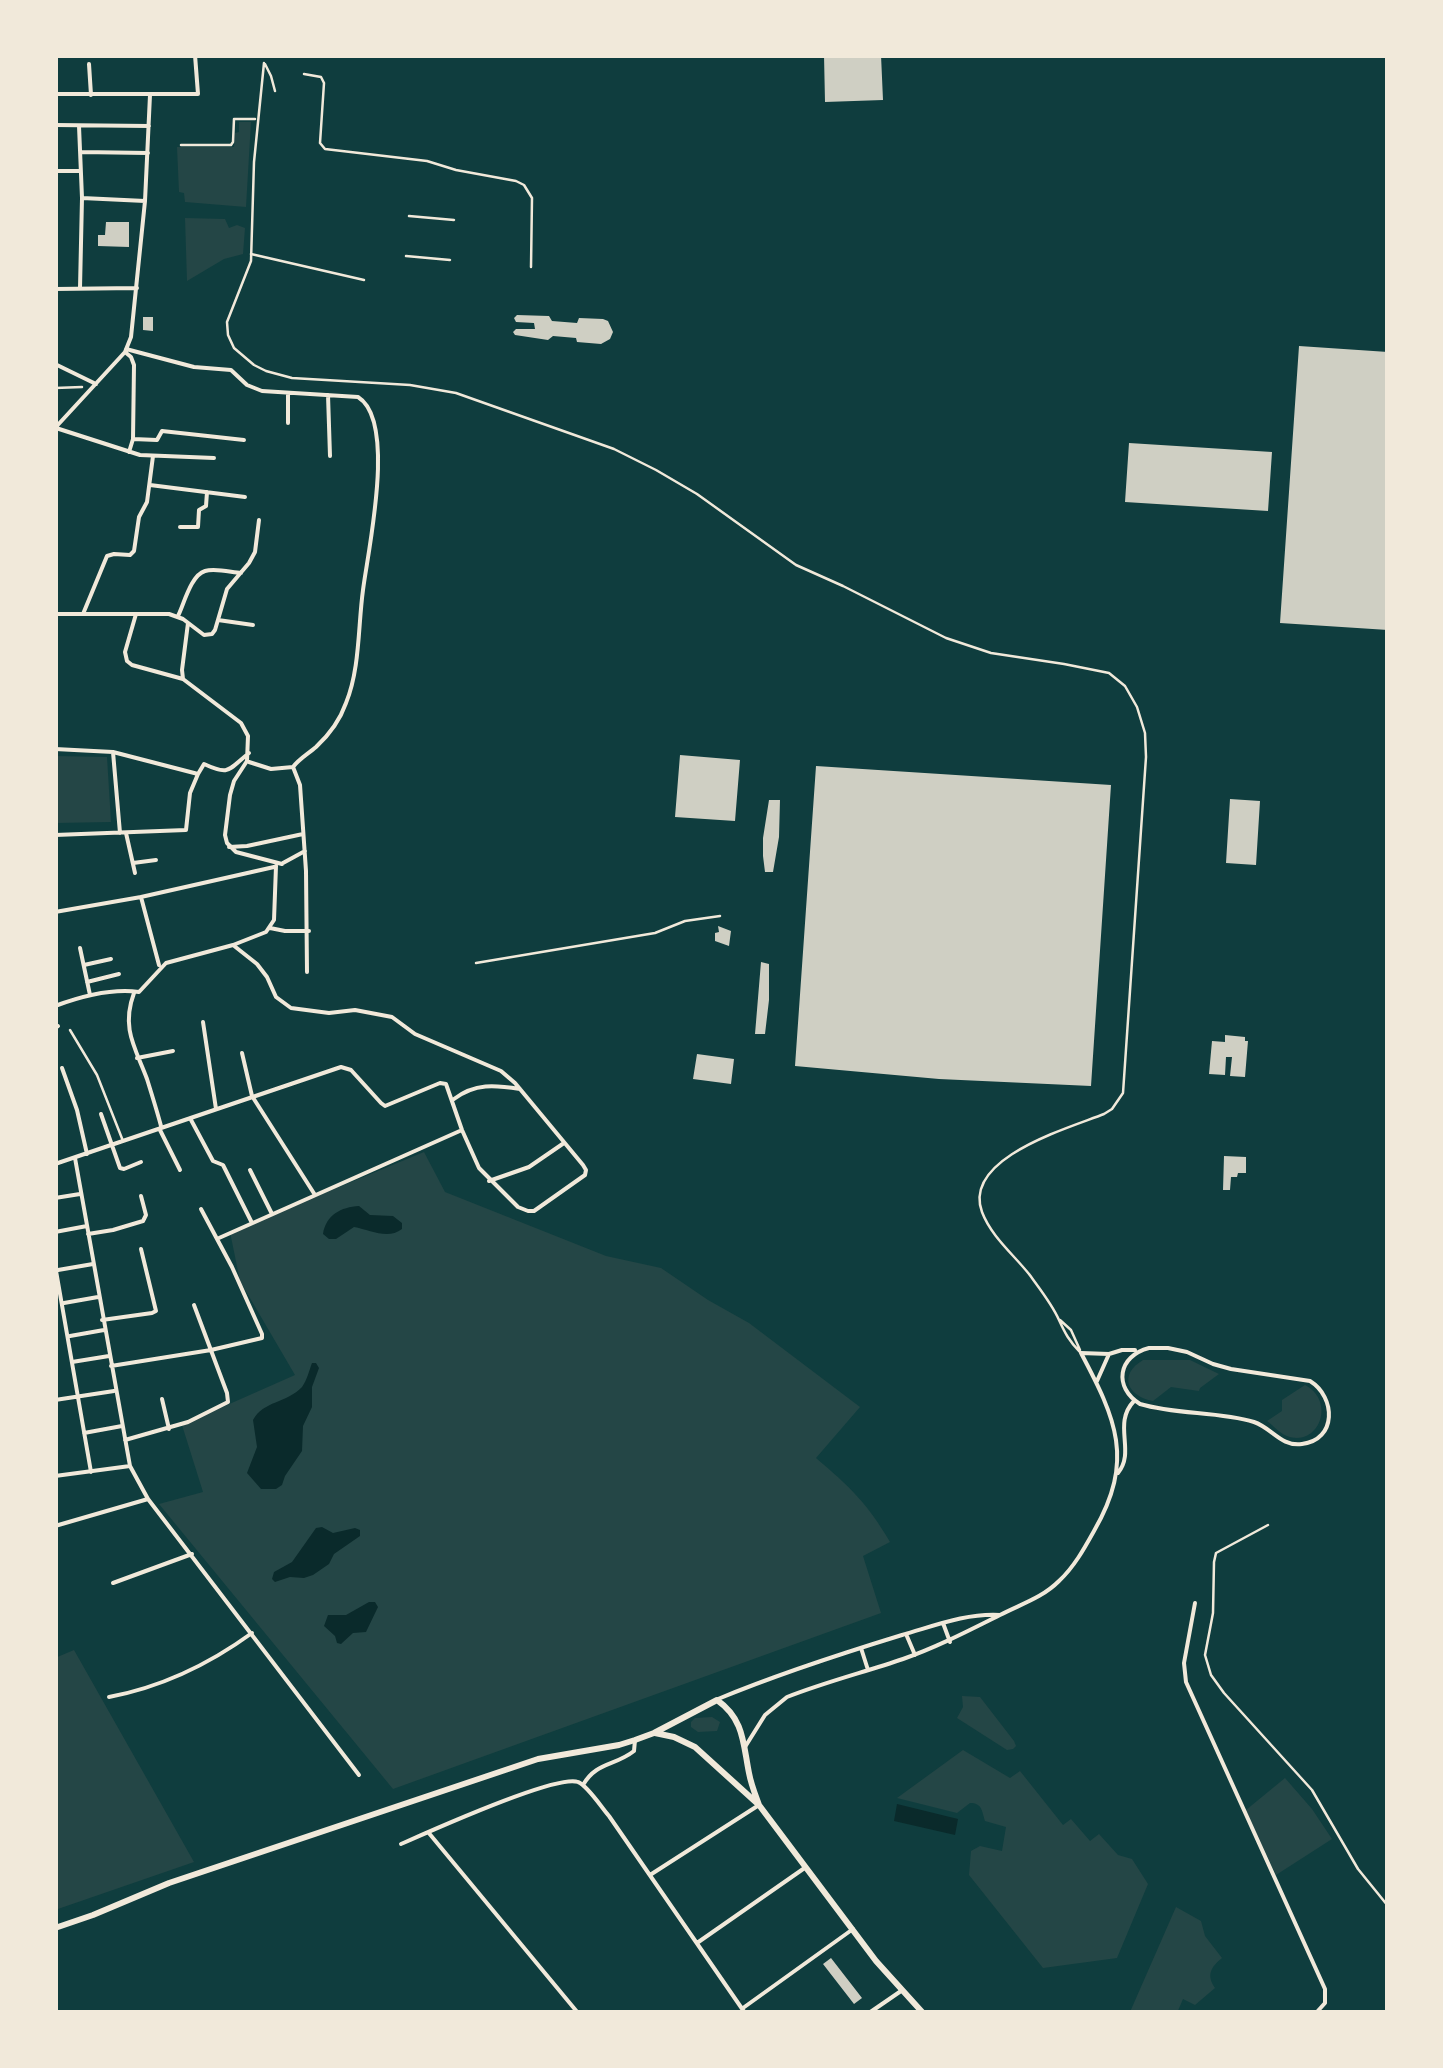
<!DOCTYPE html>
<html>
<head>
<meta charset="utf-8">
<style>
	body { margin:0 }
	#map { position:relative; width:1443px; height:2068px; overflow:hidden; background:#0f3d3e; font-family:"DM Sans",sans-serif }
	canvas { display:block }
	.frame { position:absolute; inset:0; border:58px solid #f1e9da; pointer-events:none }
</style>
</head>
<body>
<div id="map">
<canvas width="1443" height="2068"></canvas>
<div class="frame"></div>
</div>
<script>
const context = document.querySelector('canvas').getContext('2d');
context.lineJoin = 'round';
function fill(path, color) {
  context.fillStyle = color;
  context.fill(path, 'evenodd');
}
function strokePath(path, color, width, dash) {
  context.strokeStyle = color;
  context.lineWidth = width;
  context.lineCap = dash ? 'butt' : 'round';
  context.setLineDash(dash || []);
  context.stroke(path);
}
const green = new Path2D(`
	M239,122H251L246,207L185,202L184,193L179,192L177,147H234L235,133L239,132Z
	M185,218L225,219L229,228L237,225L245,228L243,254L224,259L187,281Z
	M55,756L107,757L111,822L55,823Z
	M424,1152L445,1192L606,1256L661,1268L708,1300L749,1323L860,1407L816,1458C849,1486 868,1504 890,1542L863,1556L881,1613L393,1789L159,1504L203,1492L182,1425L295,1375L240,1281L230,1232Z
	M1143,1360H1190L1219,1374L1200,1388L1199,1391L1171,1387L1153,1401C1127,1396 1118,1375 1143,1360Z
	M1305,1385C1337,1402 1318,1448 1287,1436C1279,1433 1274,1426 1267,1421L1282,1411V1400Z
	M74,1650L194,1862L55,1910V1658Z
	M962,1696L980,1697L1014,1741L1016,1746L1013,1749L1007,1750L957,1718L963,1707Z
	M712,1717L720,1722L717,1731L698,1732L691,1727V1722L695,1718Z
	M963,1750L1010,1778L1020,1771L1063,1825L1071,1819L1090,1841L1099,1834L1118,1855L1132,1859L1148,1884L1117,1958L1043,1968L969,1875L971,1851L980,1846L1002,1851L1006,1827L985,1821C982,1811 982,1803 970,1803L957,1813L897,1798Z
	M1285,1778L1312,1809L1332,1839L1276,1875L1246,1810Z
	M1176,1907L1201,1921L1205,1936L1222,1958C1211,1967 1206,1975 1215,1988L1195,2005L1183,1999L1177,2013L1130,2012Z`);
const water = new Path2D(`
	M359,1206L370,1215L393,1216L402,1223V1229C388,1240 370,1230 354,1227L336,1239H329L323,1234C326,1215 341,1207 359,1206Z
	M312,1363H316L319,1368L312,1387V1407L303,1426L302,1451L285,1476L282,1485L276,1489H261L247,1473L257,1447L253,1420C263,1401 287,1403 302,1387C307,1380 309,1371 312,1363Z
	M322,1527L333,1533L355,1528L360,1530V1536L334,1554L329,1564L313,1575L304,1578L290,1577L275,1582L272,1579L274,1572L292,1562L316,1528Z
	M369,1602H375L378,1607L366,1632L353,1633L341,1644L337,1643L335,1636L324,1626L328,1615H346Z
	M897,1804L958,1819L955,1835L894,1821Z`);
const building = new Path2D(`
	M824,55H881L883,100L825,102Z
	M106,222H129V247L98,246V235H105Z
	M517,315L549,316L552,321L577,323L579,318L603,319L608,321L613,332L610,339L601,344L577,342L576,338L553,336L548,340L515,335L513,332L516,329H535L534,323L516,322L514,318Z
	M143,317H153V331L143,330Z
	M1299,346L1388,352V630L1280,623Z
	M1129,443L1272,452L1268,511L1125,502Z
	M680,755L740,760L735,821L675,817Z
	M816,766L1111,785L1091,1086L939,1079L795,1066Z
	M1230,799L1260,801L1256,865L1226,863Z
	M769,800H780L779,837L773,872H765L763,856V838Z
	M718,926L731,931L729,946L715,941V933L719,932Z
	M761,962L769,964V1000L765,1034H755Z
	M1225,1035L1245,1037V1041H1248L1245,1077L1230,1076L1232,1057H1226L1225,1075L1209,1074L1212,1041L1225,1042Z
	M697,1054L734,1059L731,1084L693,1079Z
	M1224,1156L1246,1157V1173H1238L1237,1177H1231L1230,1190H1223Z
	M831,1958L862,1998L854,2004L823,1964Z`);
const path = new Path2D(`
	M55,388L82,387
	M476,963L655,933L685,921L720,916
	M1268,1525L1216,1553L1214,1562L1213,1613L1205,1655L1211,1675L1224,1693L1312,1790L1358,1869L1388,1906`);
const service = new Path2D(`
	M264,63L254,162L251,261L227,322L228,335L234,348L254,365L266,371L292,378L410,385L456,393L614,449L656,470L697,494L796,565L843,586L946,638L991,653L1064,664L1109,673L1125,686L1137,707L1145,733L1146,757L1123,1093L1112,1109L1104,1114C1069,1128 962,1158 982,1212C991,1236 1013,1254 1029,1274C1039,1288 1052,1304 1059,1320C1065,1333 1069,1341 1080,1352
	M265,64L271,76L275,91
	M181,145H231L233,142L234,119H255
	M70,1030L97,1075L123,1141
	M1060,1320L1071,1330L1080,1350`);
const pedestrian = new Path2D(`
	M304,74L321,77L324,83L320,143L325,149L427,161L456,170L516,181L524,185L532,198L531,267
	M409,216L454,220
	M251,254L364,280
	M406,256L450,260`);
const minor = new Path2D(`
	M89,64L91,95
	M55,94H198L195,55
	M55,125L149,126
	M79,126L82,198L80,288
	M81,152L148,153
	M55,171H80
	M82,198L145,201
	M55,289L137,288
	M126,349L194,367L231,370L247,385L262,391L358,397C397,421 368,550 363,590C358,626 360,669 346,703C340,720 329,735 316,747C308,754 299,759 293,767L300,785L306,871L307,972
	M125,352L131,357L134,365L133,439L129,452
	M55,364L96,384
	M288,394V423
	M328,395L330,456
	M55,428L125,352L131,337L145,201L150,95
	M56,428L140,455L214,458
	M133,439L157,440L162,431L244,440
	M150,485L245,497
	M180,527H198L199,510L206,506L207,492
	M55,614H169L183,619L204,635L212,634L215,630L227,589L249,563L255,552L259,520
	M83,614L107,556L114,554L130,555L134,551L139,517L147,502L153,456
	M136,614L125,652L127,661L132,665L183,679
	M178,616C184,604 191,575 205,571C215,568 230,572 241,573
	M218,620L253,625
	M188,623L182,670L183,679L241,723L248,736L247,761L234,781L230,795L225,835L227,843L236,852L282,864
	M55,749L113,752L120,833
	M249,762L271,769L293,767
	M198,774L204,764C230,776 228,770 249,753
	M126,833L135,873
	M55,835L186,830L190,793L198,774L113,752
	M229,847L247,846L303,834
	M133,863L156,860
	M283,863L305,851
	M141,897L159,965
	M55,912L141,897L274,867
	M270,928L285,931H309
	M80,948L90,995
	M84,965L111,959
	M87,982L119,974
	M134,993C121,1028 135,1047 147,1079C152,1095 157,1111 161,1126
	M55,1006C82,996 111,988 139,992L166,963L233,945L266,932L274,920L276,866
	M203,1022L216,1109
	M55,1028L58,1026
	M242,1053L252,1096L315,1195
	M137,1058L173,1051
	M62,1068L77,1110L87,1154
	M454,1099C475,1083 495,1085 520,1089
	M101,1114L120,1168L124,1169L141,1162
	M190,1118L213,1161L223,1165L252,1223
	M160,1130L180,1170
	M75,1158L130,1466L148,1499L359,1775
	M55,1164L341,1067L351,1070L381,1103L385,1106L440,1083L446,1084L462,1130L479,1168L518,1207L528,1211H534L585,1175L586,1170L583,1165L515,1083L501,1071L415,1034L392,1017L355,1010L329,1013L291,1008L276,997L267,977L257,964L233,945
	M250,1170L272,1214
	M489,1181L529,1167L564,1143
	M55,1198L80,1194
	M55,1232L87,1226
	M88,1234L113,1230L143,1221L146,1215L141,1196
	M219,1238L462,1130
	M55,1265L91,1472
	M58,1270L93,1264
	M64,1303L98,1297
	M102,1320L152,1313L156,1311L141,1249
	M70,1336L104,1330
	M1149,1348H1168L1187,1352L1213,1364L1231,1369L1310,1381C1336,1397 1337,1440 1302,1444C1281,1447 1272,1428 1254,1422C1218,1411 1177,1415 1140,1404C1113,1387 1118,1356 1149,1348Z
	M1081,1353L1109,1354L1122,1350H1135
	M72,1362L109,1356
	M111,1366L211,1350L262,1338V1334L232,1267L201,1209
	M1097,1381L1109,1354
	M162,1399L169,1429
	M55,1400L114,1391
	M84,1433L122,1426
	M125,1440L188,1422L228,1402L227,1393L194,1305
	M1118,1473C1136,1451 1112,1424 1134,1401
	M55,1476L130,1466
	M55,1526L148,1499
	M113,1583L192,1554
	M1195,1603L1184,1663L1186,1682L1325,1989V2003L1316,2013
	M943,1623L950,1642
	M906,1634L915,1655
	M861,1648L868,1670
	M109,1697C162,1687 208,1665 252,1633
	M718,1699C778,1674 840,1654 902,1635C934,1626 966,1613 1000,1615
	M745,1747L765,1715L787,1697C825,1682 865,1672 903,1659C937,1647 968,1631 1000,1615C1021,1604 1042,1598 1059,1581C1074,1567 1084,1549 1094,1531C1135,1460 1116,1419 1081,1353
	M583,1785C596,1762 615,1766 634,1751L635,1740
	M428,1832L578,2013
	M401,1844C428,1832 557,1774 578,1782C587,1785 602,1808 609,1816L745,2013
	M650,1875L759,1805
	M697,1943L806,1867
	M743,2008L853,1929
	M869,2013L901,1991`);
const primary = new Path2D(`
	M655,1733L674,1737L695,1747L759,1805L876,1961L923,2013
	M55,1928L93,1915L169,1883L538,1759L619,1745L635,1740L654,1733L717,1700C744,1719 743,1743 749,1773C751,1784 755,1794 759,1805`);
fill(green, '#244646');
fill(water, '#0a2a2b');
fill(building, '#cfcfc3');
strokePath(path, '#f1e9da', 2.5);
strokePath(service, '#f1e9da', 2.5);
strokePath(pedestrian, '#f1e9da', 2.5);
strokePath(minor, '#f1e9da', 4);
strokePath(primary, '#f1e9da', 6);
</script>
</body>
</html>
